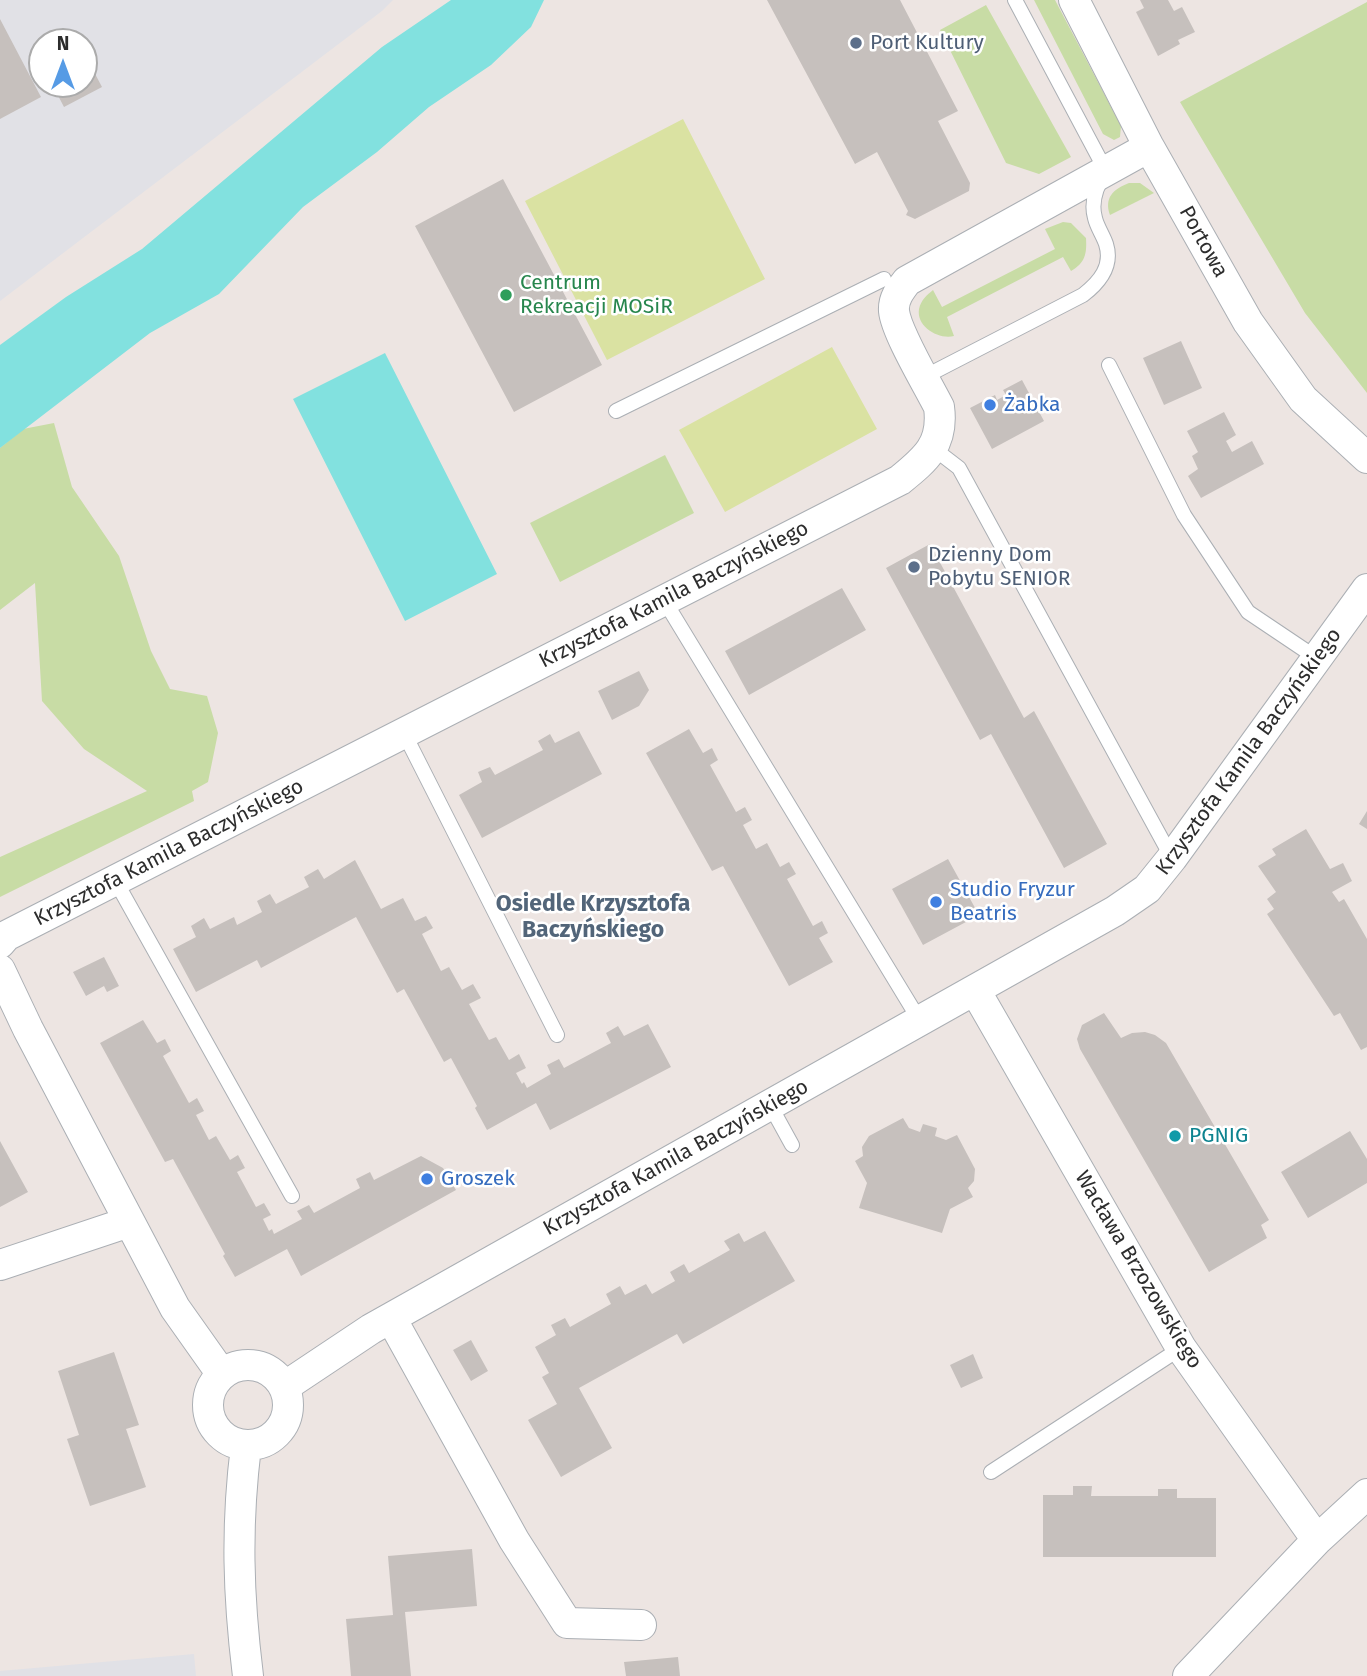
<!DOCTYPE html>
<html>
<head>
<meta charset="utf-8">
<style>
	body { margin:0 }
	#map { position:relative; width:1367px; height:1676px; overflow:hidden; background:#ede5e2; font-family:"Fira Sans",sans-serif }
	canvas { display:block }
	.north { position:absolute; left:28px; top:28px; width:70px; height:70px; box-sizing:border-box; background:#fff; border:2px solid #ababab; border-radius:50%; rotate:0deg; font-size:19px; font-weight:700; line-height:28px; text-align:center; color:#2d2d2d }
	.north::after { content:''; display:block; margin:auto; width:24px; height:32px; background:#569be5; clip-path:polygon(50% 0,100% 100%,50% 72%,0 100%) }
</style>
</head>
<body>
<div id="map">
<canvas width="1367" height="1676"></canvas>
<div class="north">N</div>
</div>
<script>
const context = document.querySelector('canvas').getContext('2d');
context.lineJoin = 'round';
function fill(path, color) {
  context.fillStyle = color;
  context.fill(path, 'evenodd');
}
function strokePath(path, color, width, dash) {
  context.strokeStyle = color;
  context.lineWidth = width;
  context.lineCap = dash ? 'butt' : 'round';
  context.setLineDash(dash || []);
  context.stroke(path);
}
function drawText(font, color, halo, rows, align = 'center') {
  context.font = font + ' "Fira Sans",sans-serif';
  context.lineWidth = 5;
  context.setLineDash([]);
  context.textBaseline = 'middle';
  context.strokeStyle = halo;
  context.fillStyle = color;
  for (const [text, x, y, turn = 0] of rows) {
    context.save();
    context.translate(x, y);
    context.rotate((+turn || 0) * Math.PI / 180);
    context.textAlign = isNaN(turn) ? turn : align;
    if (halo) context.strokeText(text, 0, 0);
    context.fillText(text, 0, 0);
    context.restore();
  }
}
const industrial = new Path2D(`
	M0,0H393L382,11L0,301ZM42,42H84V84H42Z
	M194,1654L196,1676H0V1671Z`);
const green = new Path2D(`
	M1034,0H1055L1121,126L1120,137L1114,140L1103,134Z
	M1367,2V393L1305,313L1180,102Z
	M986,5L1071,157L1039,174L1006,163L940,30Z
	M1129,183H1140L1154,193L1110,215C1104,198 1113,189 1129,183Z
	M1063,222L1071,223L1086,238C1087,254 1085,263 1071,271L1063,257L947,317L954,336C939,340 916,327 919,309C921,300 927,295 933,290L942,307L1055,249L1045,229Z
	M54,423L72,487L119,556L151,651L170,689L207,696L218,733L208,782L192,791L194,801L0,897V857L147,791L84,749L42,701L35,583L0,610V448L23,429Z
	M665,455L694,513L560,582L530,523Z`);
const pitch = new Path2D(`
	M683,119L765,279L607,360L525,201Z
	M832,347L877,429L725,512L679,430Z`);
const water = new Path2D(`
	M451,0H544L531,27L491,65L429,107L377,152L303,207L219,294L150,333L0,448V345L66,297L142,249L382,47Z
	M385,353L497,574L405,621L293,399Z`);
const building = new Path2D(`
	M767,0H900L958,111L938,121L970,183L969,191L915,219L906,215L908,211L877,152L855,164Z
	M1140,0H1168L1174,11L1182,7L1195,32L1178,40L1180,44L1158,56L1136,12L1144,8Z
	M0,19L41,97L0,119Z
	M84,53L102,87L64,107L52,84H84Z
	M503,179L602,365L514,412L415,226Z
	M1181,341L1202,388L1164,405L1143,358Z
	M1022,380L1044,421L992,449L970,408L995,395L997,400L1006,395L1003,390Z
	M1224,412L1236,435L1226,441L1232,452L1252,441L1264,464L1201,498L1188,476L1198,469L1192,456L1198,452L1187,431Z
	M930,544L1024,718L1034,711L1107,844L1064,868L991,734L980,740L886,568Z
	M842,588L866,630L749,695L725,651Z
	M639,671L649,690L639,706L612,720L598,691Z
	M689,729L703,753L712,748L718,760L710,765L736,812L745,807L752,820L743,825L756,849L767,843L780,867L789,862L796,874L787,879L813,926L822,921L828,933L819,938L833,962L789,986L723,866L712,871L646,753Z
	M579,731L602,774L482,838L459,795L482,782L478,772L490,767L495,775L543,750L538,741L550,734L555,743Z
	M1367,811V829L1359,824Z
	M1306,829L1330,869L1343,863L1352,881L1332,892L1339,902L1344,899L1367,939V1047L1361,1050L1340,1013L1334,1016L1267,914L1274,909L1267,899L1276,892L1258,866L1276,855L1272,849Z
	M948,859L979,915L923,945L892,889Z
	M355,860L381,909L403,898L415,921L426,916L433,928L422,934L441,971L449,967L462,990L473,984L481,998L469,1004L489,1040L496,1037L509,1060L519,1054L526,1068L516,1073L522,1084L524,1082L527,1088L551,1074L547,1065L559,1059L564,1068L611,1043L606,1033L618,1026L624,1036L648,1024L671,1067L550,1130L536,1103L487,1130L475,1108L477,1106L451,1058L444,1062L404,989L397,993L356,917L261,968L257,960L196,992L173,949L196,937L191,926L204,918L210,929L234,917L237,925L262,912L257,901L270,894L276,904L309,887L304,877L318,869L324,879Z
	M104,957L119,986L107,992L104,986L86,996L73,972Z
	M1104,1013L1121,1038L1132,1033L1145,1032L1155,1035L1166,1043L1269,1220L1261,1225L1267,1238L1209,1272L1080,1049L1077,1039L1082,1025Z
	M143,1020L157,1043L165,1039L171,1051L163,1056L189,1103L197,1098L204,1111L196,1115L209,1140L216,1136L230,1160L238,1155L245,1168L237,1172L256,1207L264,1203L271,1215L263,1219L269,1231L272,1229L274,1234L302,1219L297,1211L309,1205L314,1213L360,1188L356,1179L370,1172L374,1180L421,1156L443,1168L456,1190L301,1276L287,1249L235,1277L223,1256L225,1254L173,1159L165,1162L100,1043Z
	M903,1118L909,1128L920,1132L923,1124L937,1128L935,1136L946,1140L957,1135L975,1169L974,1181L968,1188L973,1197L950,1209L942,1233L859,1208L867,1183L855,1161L863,1156L862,1147L869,1136Z
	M1350,1131L1367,1159V1183L1308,1218L1281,1172Z
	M0,1141L28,1192L0,1207Z
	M765,1231L795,1281L683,1344L677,1334L579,1388L612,1448L561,1477L528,1420L557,1404L542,1377L549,1373L535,1347L556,1335L551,1325L565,1318L570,1327L611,1304L606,1294L620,1286L625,1295L646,1284L652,1294L675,1281L670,1272L684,1264L689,1273L730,1250L724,1241L739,1233L744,1242Z
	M471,1340L488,1371L471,1381L453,1350Z
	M114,1352L139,1425L126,1429L146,1487L90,1506L67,1439L79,1435L58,1371Z
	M973,1354L983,1378L961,1388L950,1365Z
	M1073,1486H1092L1091,1496H1158V1489H1177V1498H1216V1557H1043V1495H1073Z
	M472,1549L477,1606L405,1612L411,1676H351L346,1619L393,1615L388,1556Z
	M678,1657L680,1676H626L624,1662Z`);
const lane = new Path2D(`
	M1109,365L1184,515L1248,612L1318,659
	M924,377L1083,295C1100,282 1113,266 1106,244C1103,235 1097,227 1095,218C1090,201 1097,185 1106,171L1015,0
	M616,411L884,279
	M933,448L959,468L1172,858
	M664,600L920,1021
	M404,733L557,1035
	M115,880L292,1196
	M770,1105L792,1145
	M991,1472L1181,1348`);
const street = new Path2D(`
	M1074,0L1149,147L1248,322L1303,399L1367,458
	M0,943L6,936L900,480C926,459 944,444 939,407C928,385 896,332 894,311C893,299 900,290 907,281L1149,147
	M0,970L28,1029L175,1308L221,1373
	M975,990L1181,1348L1317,1540
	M0,1265L129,1222
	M391,1318L514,1540L567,1623L641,1625
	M208 1405a40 40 0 1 1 80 0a40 40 0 1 1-80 0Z
	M284,1387L371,1329L1115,911L1147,889L1172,858L1367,589
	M246,1446C236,1527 238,1595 248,1676
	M1188,1676L1317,1540L1367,1494`);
const markers = [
	[856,43,7,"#5c6f8a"],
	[506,295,7,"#2e9e5b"],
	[990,405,7,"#3f7fe0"],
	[914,567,7,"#5c6f8a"],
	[936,902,7,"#3f7fe0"],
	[1175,1136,7,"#0f9aa8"],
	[427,1179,7,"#3f7fe0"]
];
const serviceNames = [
	["Port Kultury",870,43],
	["Dzienny Dom",928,555],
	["Pobytu SENIOR",928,579]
];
const streetNames = [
	["Portowa",1203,242,61],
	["Krzysztofa Kamila Baczyńskiego",674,595,-27],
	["Krzysztofa Kamila Baczyńskiego",1249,752,-54],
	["Krzysztofa Kamila Baczyńskiego",169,853,-27],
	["Krzysztofa Kamila Baczyńskiego",676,1158,-29],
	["Wacława Brzozowskiego",1138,1270,59]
];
const leisureNames = [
	["Centrum",520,283],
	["Rekreacji MOSiR",520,307]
];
const shopNames = [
	["Żabka",1004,405],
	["Studio Fryzur",950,890],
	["Beatris",950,914],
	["Groszek",441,1179]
];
const cultureNames = [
	["PGNIG",1189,1136]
];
const neighbourhoodNames = [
	["Osiedle Krzysztofa",593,905],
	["Baczyńskiego",593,931]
];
fill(industrial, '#e1e1e6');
fill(green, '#c8dca5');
fill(pitch, '#dae2a2');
fill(water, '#82e1df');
fill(building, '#c6c0bd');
strokePath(lane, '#abafb4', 16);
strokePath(street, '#abafb4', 32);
strokePath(lane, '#fff', 14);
strokePath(street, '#fff', 30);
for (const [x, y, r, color] of markers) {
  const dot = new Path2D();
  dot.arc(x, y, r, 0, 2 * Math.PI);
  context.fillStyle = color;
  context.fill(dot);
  strokePath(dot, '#fff', 2.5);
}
drawText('21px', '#4e5e75', '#fff', serviceNames, 'left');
drawText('21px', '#2d2d2d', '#fff', streetNames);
drawText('21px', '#27864d', '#fff', leisureNames, 'left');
drawText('21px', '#366cbe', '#fff', shopNames, 'left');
drawText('21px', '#0d838f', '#fff', cultureNames, 'left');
drawText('bold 23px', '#526579', '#fff', neighbourhoodNames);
</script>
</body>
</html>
